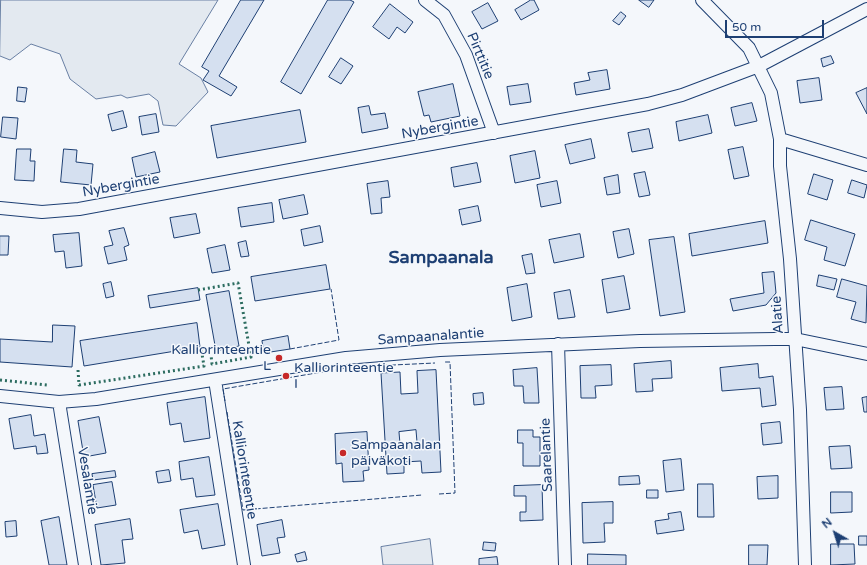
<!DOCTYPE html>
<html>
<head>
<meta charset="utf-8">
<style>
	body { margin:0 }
	#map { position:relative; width:867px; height:565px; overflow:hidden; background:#f4f7fb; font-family:"Varela Round",sans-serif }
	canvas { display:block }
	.north { position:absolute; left:815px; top:513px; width:40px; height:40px; -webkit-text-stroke:3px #f4f7fb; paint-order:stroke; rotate:321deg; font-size:11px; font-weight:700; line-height:16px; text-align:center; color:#1d3f73 }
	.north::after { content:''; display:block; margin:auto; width:14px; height:18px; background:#1d3f73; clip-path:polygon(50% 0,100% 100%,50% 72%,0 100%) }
	.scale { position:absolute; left:725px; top:20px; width:99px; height:18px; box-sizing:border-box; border:2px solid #1d3f73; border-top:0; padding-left:5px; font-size:12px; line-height:14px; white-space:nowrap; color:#1d3f73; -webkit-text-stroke:3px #f4f7fb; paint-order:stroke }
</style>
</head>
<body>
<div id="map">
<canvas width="867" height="565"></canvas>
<div class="north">N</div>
<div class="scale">50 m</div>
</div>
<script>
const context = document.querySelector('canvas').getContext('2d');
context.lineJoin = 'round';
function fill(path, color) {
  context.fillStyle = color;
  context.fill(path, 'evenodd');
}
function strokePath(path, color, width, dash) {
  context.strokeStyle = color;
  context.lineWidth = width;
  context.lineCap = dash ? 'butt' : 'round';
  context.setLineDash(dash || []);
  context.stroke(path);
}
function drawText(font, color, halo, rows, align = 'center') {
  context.font = font + ' "Varela Round",sans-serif';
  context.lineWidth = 3;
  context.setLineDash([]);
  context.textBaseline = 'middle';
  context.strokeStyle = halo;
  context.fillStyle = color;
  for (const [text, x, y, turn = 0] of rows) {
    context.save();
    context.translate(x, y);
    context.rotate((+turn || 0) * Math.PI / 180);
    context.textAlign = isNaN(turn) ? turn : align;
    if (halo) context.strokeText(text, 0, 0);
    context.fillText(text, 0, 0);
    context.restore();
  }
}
const green = new Path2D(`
	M1,0H218L179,64L201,78L208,92L176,126L163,125L158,101L149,94L127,98L121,95L96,99L70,79L60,54L31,44L10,60L0,56Z
	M430,539L433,565H383L381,547Z`);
const building = new Path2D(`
	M241,0H264L219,76L237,87L231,96L203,80L209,71L202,67Z
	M328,0H350L354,2L301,94L281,82Z
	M531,0H534L539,10L521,20L515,10Z
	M639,0H654L649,7Z
	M488,3L498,21L482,29L472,12Z
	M390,4L413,22L405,33L397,27L389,39L373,27Z
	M621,12L626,16L619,25L613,21Z
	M831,56L834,63L823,67L821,59Z
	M341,58L353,66L341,84L329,77Z
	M607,70L610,89L576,95L574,83L590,80L588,73Z
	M819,78L822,100L800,103L797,81Z
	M453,84L460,116L431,122L429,115L424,116L418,92Z
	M528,84L531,102L510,105L507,87Z
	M18,87L27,88L25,102L17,101Z
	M867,88V114L856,93Z
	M752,103L757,121L735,126L731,108Z
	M369,106L371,115L385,113L388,128L362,133L358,108Z
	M300,110L306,142L217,158L211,126Z
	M123,111L127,127L112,131L108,115Z
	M156,114L159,132L142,135L139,117Z
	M708,115L712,133L679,141L676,122Z
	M3,117L18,118L16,139L1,137Z
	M649,129L653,148L632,152L628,133Z
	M591,139L595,158L570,164L565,145Z
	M743,147L749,176L734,179L728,150Z
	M17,149H31L30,161H35L34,181L15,180Z
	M64,149L77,150L76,162L93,164L91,185L61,182Z
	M535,151L540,178L515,183L510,156Z
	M155,152L160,172L136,177L132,158Z
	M477,163L481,182L454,187L451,168Z
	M645,172L650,195L639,197L634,174Z
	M814,174L833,180L827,200L808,194Z
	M618,175L620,193L607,195L604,178Z
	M852,180L867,185L864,198L848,193Z
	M388,181L390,197L381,198L382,213L371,214L367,184Z
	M557,181L561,203L541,207L537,185Z
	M304,195L308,214L283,219L279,200Z
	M272,203L274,222L241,227L238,208Z
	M478,206L481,221L462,225L459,210Z
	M196,214L200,233L174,238L170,218Z
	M811,220L855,234L845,266L824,260L827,247L805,240Z
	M765,221L768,243L692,256L689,234Z
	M320,226L323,242L304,246L301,230Z
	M124,228L129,245L124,247L127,260L108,264L104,247L113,245L109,231Z
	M629,229L634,254L618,258L613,232Z
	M79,233L82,266L66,268L64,251L55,252L53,235Z
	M580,234L584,257L554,263L549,240Z
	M0,236H9L8,255H0Z
	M674,237L685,312L660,316L649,240Z
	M246,241L249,256L241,257L238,243Z
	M225,245L230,270L212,273L207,249Z
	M532,254L535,273L526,274L522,256Z
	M326,265L330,289L255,301L251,277Z
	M774,272L776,293L766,305L733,311L730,299L764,293L762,273Z
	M819,275L837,279L834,290L817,286Z
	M624,276L630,309L607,313L602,280Z
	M842,279L867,286L866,323L851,319L856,302L837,297Z
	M111,282L114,296L106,298L103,284Z
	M527,284L532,317L512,321L507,288Z
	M198,288L200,300L150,308L148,296Z
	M570,290L575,317L558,319L554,293Z
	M229,291L239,346L216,351L206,295Z
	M197,323L200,347L84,366L80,341Z
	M53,325L75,326L72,367L0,362V339L52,342Z
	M288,336L290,349L264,353L262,341Z
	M671,361L672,378L652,379L653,391L636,392L634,364Z
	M758,364L759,378L773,376L776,405L762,407L760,388L722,391L720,368Z
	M611,365L612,385L595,386L596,398H581L580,366Z
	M537,368L539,403H524L523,386H514L513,370Z
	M436,370L441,472L422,473L421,461L404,462V473L387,474L381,373L400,372L401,394L418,393L417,371ZM416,430L417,442L400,444L399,432Z
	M842,387L844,409L826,410L824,388Z
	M483,393L484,404L474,405L473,394Z
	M205,397L210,438L184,442L181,423L170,425L167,403Z
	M867,397V412H864L862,398Z
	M31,415L34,436L45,434L48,453L37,454L36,446L14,449L9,419Z
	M99,417L106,453L84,457L78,421Z
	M780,422L782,443L763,445L761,424Z
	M518,430H533V437H540V466H523V443H518Z
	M367,432L369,470L363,471L364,481L343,482L342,463L336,464L335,434Z
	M850,446L852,468L831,469L829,447Z
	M209,457L215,495L196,497L193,478L181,480L179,462Z
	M681,459L684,490L666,492L663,461Z
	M169,470L171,481L158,483L156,472Z
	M115,471L116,477L93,480L92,474Z
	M639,476L640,484L619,485V477Z
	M778,476V498L758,499L757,477Z
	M112,482L116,505L97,508L93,485Z
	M698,484H713L714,517H698Z
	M542,485L543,520L520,521V512H526V496H514V486Z
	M647,490H658V498H647Z
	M831,492H852V512L831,513Z
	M613,502V523H604L605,542L583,543L582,503Z
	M218,504L225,545L202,549L198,530L184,533L180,510Z
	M681,512L684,530L657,534L655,521L669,519L668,514Z
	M59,517L67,565H49L41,521Z
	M130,519L133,539L122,540L125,563L101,565L95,525Z
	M282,520L285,537L277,538L280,553L262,556L257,525Z
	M16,521L17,536L6,537L5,522Z
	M859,536H867V545H859Z
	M484,542L496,543L495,551L483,550Z
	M831,544H854L855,564L831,565Z
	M749,545H768L767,565H749Z
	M305,552L307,560L297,562L295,555Z
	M588,554L626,555V565H588Z
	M497,557L498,565H479V559Z`);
const minor = new Path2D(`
	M425,0L444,15L466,55L494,133
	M702,0L749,48L771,93L780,139V166L790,259L800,410L805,565
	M780,139L867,165
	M0,208L42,212L79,209L648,104L682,95L759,66L867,9
	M558,344L565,565
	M215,380L244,565
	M0,396L59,402L96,399L346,358L440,350L640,341L775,339H795L867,354
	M59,402L85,565`);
const hedge = new Path2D(`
	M198,290L238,283L251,357L212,364L211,355
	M78,370L79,385L204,366L201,348
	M0,380L47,385`);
const fence = new Path2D(`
	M290,349L339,340L331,289
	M225,401L223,389L351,367L435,363
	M227,412L243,510L422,495
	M439,494L455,493L450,362H444`);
const markers = [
	[279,358,4,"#c62828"],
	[286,376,4,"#c62828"],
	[343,453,4,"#c62828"]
];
const streetNames = [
	["Pirttitie",480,56,67],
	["Nybergintie",440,128,-10],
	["Nybergintie",121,186,-10],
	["Alatie",778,315,-94],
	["Sampaanalantie",431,337,-4],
	["Saarelantie",547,455,-92],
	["Kalliorinteentie",244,470,81],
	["Vesalantie",87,481,81]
];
const poiNames = [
	["Kalliorinteentie",271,350,"right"],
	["L",271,366,"right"],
	["Kalliorinteentie",294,368],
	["I",294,384],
	["Sampaanalan",351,445],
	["päiväkoti",351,461]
];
const districtNames = [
	["Sampaanala",441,258]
];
fill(green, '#e3e9f0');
strokePath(green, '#687fa3', 1);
fill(building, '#d5e0f0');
strokePath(building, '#1d3f73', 1);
strokePath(minor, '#1d3f73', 14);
strokePath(minor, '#f4f7fb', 12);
strokePath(hedge, '#2c6c60', 3, [2, 3]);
strokePath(fence, '#1d3f73', 1, [5, 2]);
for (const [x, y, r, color] of markers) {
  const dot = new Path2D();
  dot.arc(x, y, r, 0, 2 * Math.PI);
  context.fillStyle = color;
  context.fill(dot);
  strokePath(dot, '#f4f7fb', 1.5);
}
drawText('14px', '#1d3f73', '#f4f7fb', streetNames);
drawText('14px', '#1d3f73', '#f4f7fb', poiNames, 'left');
drawText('bold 18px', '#1d3f73', '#f4f7fb', districtNames);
</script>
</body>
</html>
